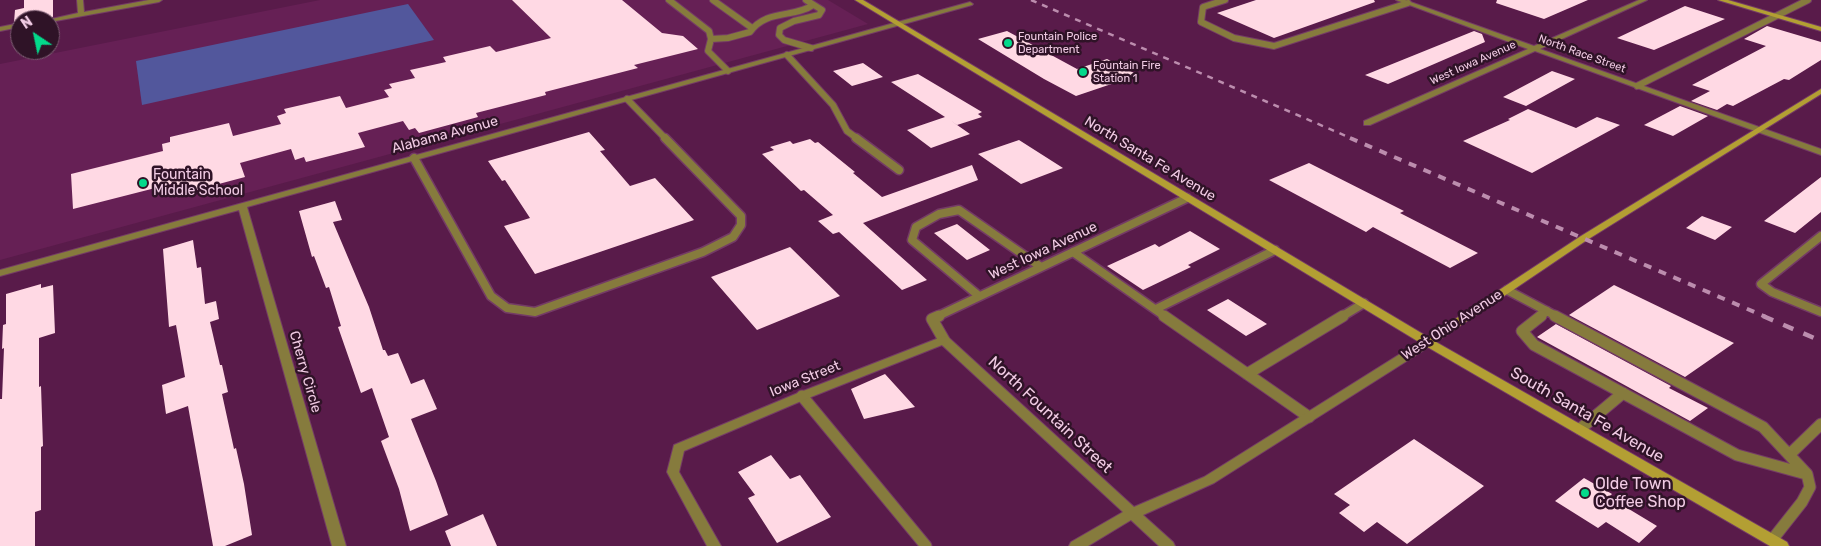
<!DOCTYPE html>
<html>
<head>
<meta charset="utf-8">
<style>
	body { margin:0 }
	#map { position:relative; width:1821px; height:546px; overflow:hidden; background:#591b4a; font-family:Rubik,sans-serif }
	canvas { display:block }
	.north { position:absolute; left:10px; top:10px; width:50px; height:50px; box-sizing:border-box; background:#2f1327; border:1px solid #7d5d73; border-radius:50%; rotate:326deg; font-size:14px; font-weight:700; line-height:20px; text-align:center; color:#f1cbe4 }
	.north::after { content:''; display:block; margin:auto; width:18px; height:22px; background:#03d98b; clip-path:polygon(50% 0,100% 100%,50% 72%,0 100%) }
</style>
</head>
<body>
<div id="map">
<canvas width="1821" height="546"></canvas>
<div class="north">N</div>
</div>
<script>
const context = document.querySelector('canvas').getContext('2d');
context.lineJoin = 'round';
function fill(path, color) {
  context.fillStyle = color;
  context.fill(path, 'evenodd');
}
function strokePath(path, color, width, dash) {
  context.strokeStyle = color;
  context.lineWidth = width;
  context.lineCap = dash ? 'butt' : 'round';
  context.setLineDash(dash || []);
  context.stroke(path);
}
function drawText(font, color, halo, rows, align = 'center') {
  context.font = font + ' Rubik,sans-serif';
  context.lineWidth = 5;
  context.setLineDash([]);
  context.textBaseline = 'middle';
  context.strokeStyle = halo;
  context.fillStyle = color;
  for (const [text, x, y, turn = 0] of rows) {
    context.save();
    context.translate(x, y);
    context.rotate((+turn || 0) * Math.PI / 180);
    context.textAlign = isNaN(turn) ? turn : align;
    if (halo) context.strokeText(text, 0, 0);
    context.fillText(text, 0, 0);
    context.restore();
  }
}
const built = new Path2D(`
	M320,0H828L868,24L0,260V64Z`);
const green = new Path2D(`
	M408,4L434,40L142,105L136,61Z`);
const building = new Path2D(`
	M24,0H53V17L45,20H20L14,22L15,10L24,8Z
	M512,0H622L662,33L683,36L698,49L634,65L638,68L545,92L546,95L476,113L478,117L419,133L415,128L409,130L403,121L358,133L365,147L306,162L304,157L295,160L291,149L240,163L245,177L185,193L184,187L172,191L171,184L73,209L71,174L163,151L162,144L170,142V137L229,123L233,136L281,124L277,116L286,113L284,109L340,96L346,108L389,97L384,90L392,88L389,84L415,78L410,70L446,62L443,57L490,46L496,52L551,38Z
	M1256,0H1374L1375,2L1274,38L1217,13Z
	M1497,0H1588L1544,19L1496,3Z
	M1685,6L1725,19L1654,50L1617,38Z
	M1767,26L1821,42V60L1789,80L1784,79L1733,106L1727,104L1717,110L1691,101L1710,91L1692,85L1766,46L1744,39Z
	M1007,31L1077,69L1107,59L1138,75L1076,96L1044,79L978,39Z
	M1474,31L1482,34L1485,42L1388,84L1365,75Z
	M863,63L883,77L852,86L833,71Z
	M1552,71L1575,79L1526,106L1503,97Z
	M918,74L982,112L978,114L982,117L957,125L950,120L970,134L931,148L907,130L945,117L891,82Z
	M1680,106L1708,116L1673,136L1644,125Z
	M1528,109L1576,128L1597,117L1620,125L1532,173L1463,141L1510,120L1508,119Z
	M589,132L605,150L600,151L630,186L655,178L694,220L535,274L504,226L530,218L505,180L502,181L488,161Z
	M810,139L815,143L818,142L855,172L853,173L882,197L972,165L978,180L863,223L927,280L902,290L839,232L833,234L818,221L833,215L804,190L801,191L762,154L774,150L770,147L790,141L793,144Z
	M1019,140L1063,168L1021,184L978,154Z
	M1309,163L1404,211L1400,213L1478,253L1450,268L1373,227L1366,232L1269,180Z
	M1821,177V212L1795,233L1764,221Z
	M335,201L342,220L333,222L369,307L383,350H385L388,356L398,353L411,384L424,379L437,409L411,419L436,481L448,515L410,531L399,489L381,441L389,437L372,388L361,393L338,327L341,326L329,287L326,288L314,256L312,257L299,211Z
	M1702,216L1732,227L1715,240L1686,228Z
	M957,224L990,250L967,260L934,233Z
	M1190,231L1220,249L1188,265L1191,267L1143,290L1107,266L1155,244L1159,247Z
	M193,240L197,268L201,267L205,304L216,301L219,319L210,322L220,365H222L228,392L222,394L234,449L236,448L244,484L252,535L225,546H213L188,406L166,414L162,385L185,377L176,325L169,327L163,249Z
	M790,247L840,296L757,330L711,277Z
	M41,284V288L53,285L55,333L39,338V387L41,386L43,446L41,447V510L35,512V546H0V399H2L4,348L2,349L3,325L6,324V294Z
	M1614,285L1734,343L1685,377L1569,315Z
	M1228,299L1267,324L1246,336L1207,310Z
	M1556,324L1671,386L1669,388L1708,408L1690,421L1537,337Z
	M885,374L915,407L864,419L851,389Z
	M1414,439L1484,486L1407,544L1377,522L1364,532L1339,513L1350,505L1334,494Z
	M771,455L790,479L800,475L831,517L777,543L748,498L755,495L738,472Z
	M1584,478L1612,494L1609,497L1657,526L1639,543L1606,522L1598,528L1555,501Z
	M483,514L497,546H451L445,531Z`);
const laneFar2 = new Path2D(`
	M669,0L709,31L711,39L708,51L728,71
	M713,0L752,28
	M806,0L822,10L819,15L794,21L780,28L779,35L784,40L811,48
	M1225,0L1203,7L1201,22L1234,38L1274,46L1408,3
	M711,39L728,38L750,32C766,9 795,18 813,5
	M787,55L833,105L847,131L858,139
	M1637,86L1808,0
	M627,99L666,139`);
const laneFar1 = new Path2D(`
	M856,138L899,170
	M414,158L491,296L507,308L535,312L703,252L733,237L741,225V216L665,138
	M1821,236L1761,284L1772,292L1821,312
	M1073,252L1166,317
	M1507,290L1558,317
	M979,296L912,240L916,227L939,214L959,210L1041,267
	M1156,309L1275,250
	M936,317L1187,198
	M1341,317L1364,303
	M1539,317L1547,311`);
const lane = new Path2D(`
	M939,316L932,319L944,340
	M1164,316L1309,417
	M1541,316L1522,331L1534,345L1737,455L1806,474
	M1555,316L1763,427L1807,474L1810,487L1802,502L1772,540
	M1247,374L1343,316
	M802,396L926,546
	M1580,429L1623,393
	M1789,455L1821,424`);
const street = new Path2D(`
	M77,0H83L84,12L149,0H162L159,2L50,22V20H47L78,13Z
	M1396,0H1405L1534,46L1639,0H1647L1540,49L1821,149V155L1535,51L1370,125H1364V121L1528,49Z
	M970,2L973,4L972,5L247,207L346,546H332L239,210L0,276V270Z
	M20,23V27L0,31V27Z
	M944,336L948,337L1134,507L1204,477L1424,339L1428,338L1433,342L1432,345L1214,483L1143,515L1173,542L1175,546H1159L1131,520L1088,546H1069L1071,542L1123,512L942,345L806,399L684,451L679,472L721,546H707L667,472L674,445L798,393Z`);
const secondary = new Path2D(`
	M855,0H863L1428,337L1581,236L1821,89V94L1587,240L1436,342L1787,542L1789,546H1770L1424,345Z
	M1718,0H1728L1821,27V31Z`);
const railFar2 = new Path2D(`
	M1031,0L1353,139`);
const railFar1 = new Path2D(`
	M1350,138L1766,317`);
const rail = new Path2D(`
	M1763,316L1821,341`);
const markers = [
	[1008,43,5,"#03d98b"],
	[1083,72,5,"#03d98b"],
	[143,183,5,"#03d98b"],
	[1585,493,5,"#03d98b"]
];
const farPoinames = [
	["Fountain Police",1018,37],
	["Department",1018,50],
	["Fountain Fire",1093,66],
	["Station 1",1093,79]
];
const farStreetnames = [
	["North Race Street",1582,54,20],
	["West Iowa Avenue",1473,63,-24]
];
const streetNames = [
	["Alabama Avenue",445,135,-15],
	["North Santa Fe Avenue",1150,159,31],
	["West Iowa Avenue",1043,251,-25],
	["West Ohio Avenue",1452,325,-33],
	["Cherry Circle",305,372,74],
	["Iowa Street",805,379,-22]
];
const poiNames = [
	["Fountain",153,175],
	["Middle School",153,191]
];
const nearStreetnames = [
	["North Fountain Street",1050,415,43],
	["South Santa Fe Avenue",1587,415,30]
];
const nearPoinames = [
	["Olde Town",1595,484],
	["Coffee Shop",1595,502]
];
fill(built, '#662055');
fill(green, '#52579c');
fill(building, '#ffd9e4');
strokePath(laneFar2, '#743b66', 8);
strokePath(laneFar1, '#743b66', 11);
strokePath(lane, '#743b66', 13);
strokePath(street, '#743b66', 2);
strokePath(secondary, '#743b66', 2);
strokePath(laneFar2, '#867b3d', 6);
strokePath(laneFar1, '#867b3d', 8);
strokePath(lane, '#867b3d', 11);
fill(street, '#867b3d');
fill(secondary, '#b39f33');
strokePath(railFar2, '#bc8dae', 2.5, [6, 6]);
strokePath(railFar1, '#bc8dae', 4, [8, 8]);
strokePath(rail, '#bc8dae', 4.5, [11, 11]);
for (const [x, y, r, color] of markers) {
  const dot = new Path2D();
  dot.arc(x, y, r, 0, 2 * Math.PI);
  context.fillStyle = color;
  context.fill(dot);
  strokePath(dot, '#2f1327', 2);
}
drawText('11px', '#f1cbe4', '#2f1327', farPoinames, 'left');
drawText('11px', '#f1cbe4', '#2f1327', farStreetnames);
drawText('14px', '#f1cbe4', '#2f1327', streetNames);
drawText('14px', '#f1cbe4', '#2f1327', poiNames, 'left');
drawText('16px', '#f1cbe4', '#2f1327', nearStreetnames);
drawText('16px', '#f1cbe4', '#2f1327', nearPoinames, 'left');
</script>
</body>
</html>
